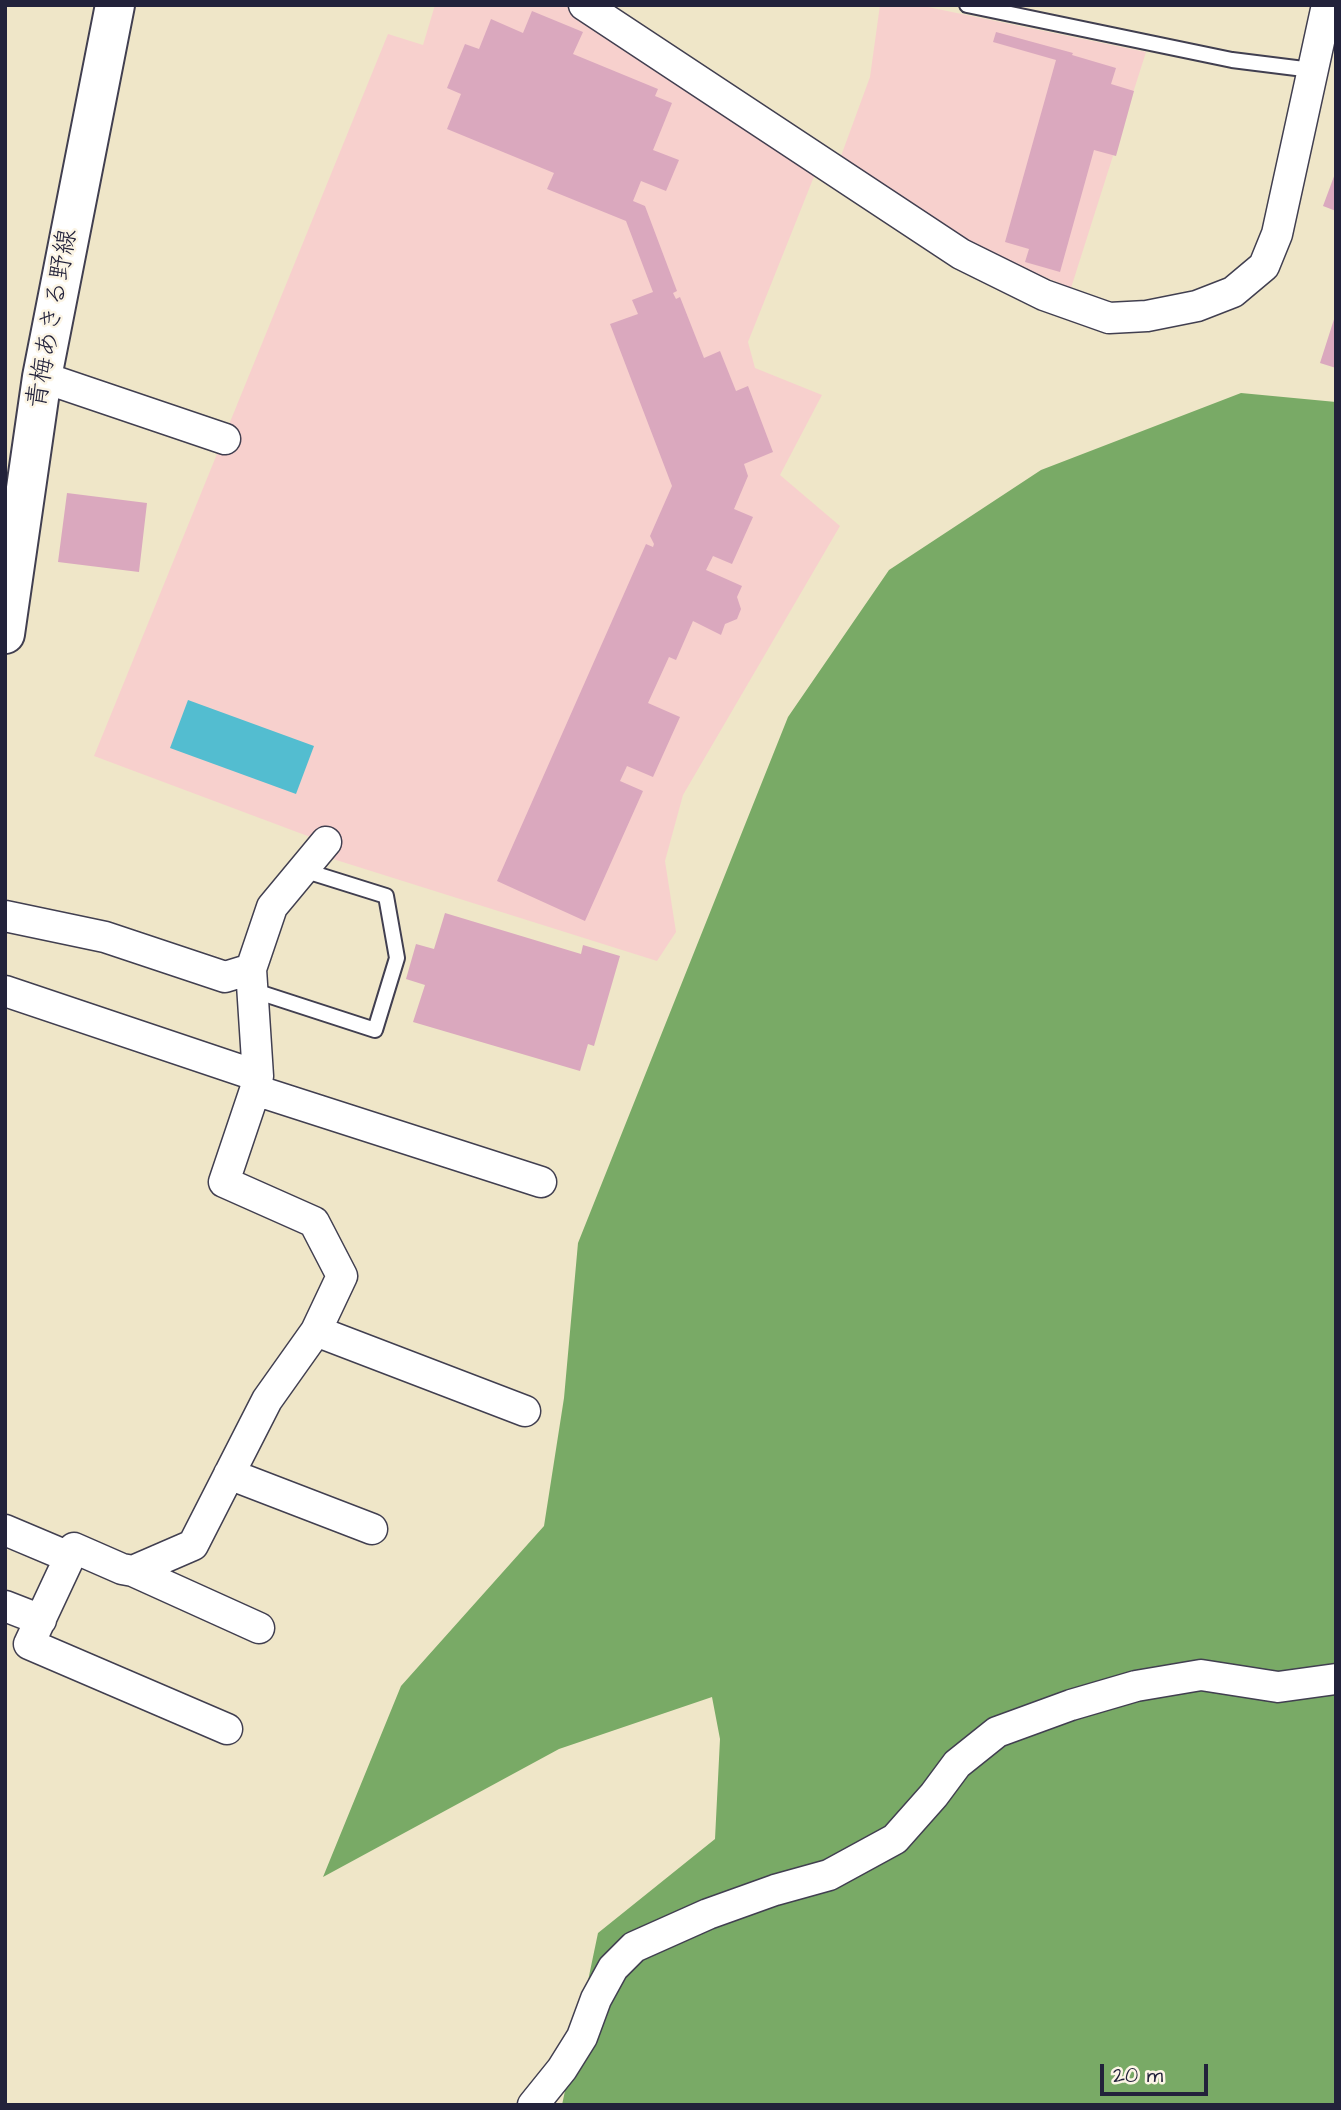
<!DOCTYPE html>
<html>
<head>
<meta charset="utf-8">
<style>
	body { margin:0 }
	#map { position:relative; width:1341px; height:2110px; overflow:hidden; background:#efe6c8; font-family:"Architects Daughter",sans-serif }
	canvas { display:block }
	.frame { position:absolute; inset:0; border:7px solid #22223b; pointer-events:none }
	.scale { position:absolute; left:1100px; top:2064px; width:108px; height:32px; box-sizing:border-box; border:4px solid #22223b; border-top:0; padding-left:9px; font-size:21px; line-height:24px; white-space:nowrap; color:#22223b; -webkit-text-stroke:5px #fcf5e5; paint-order:stroke }
</style>
</head>
<body>
<div id="map">
<canvas width="1341" height="2110"></canvas>
<div class="frame"></div>
<div class="scale">20 m</div>
</div>
<script>
const context = document.querySelector('canvas').getContext('2d');
context.lineJoin = 'round';
function fill(path, color) {
  context.fillStyle = color;
  context.fill(path, 'evenodd');
}
function strokePath(path, color, width, dash) {
  context.strokeStyle = color;
  context.lineWidth = width;
  context.lineCap = dash ? 'butt' : 'round';
  context.setLineDash(dash || []);
  context.stroke(path);
}
function drawText(font, color, halo, rows, align = 'center') {
  context.font = font + ' "Architects Daughter","Klee One",sans-serif';
  context.lineWidth = 5;
  context.setLineDash([]);
  context.textBaseline = 'middle';
  context.strokeStyle = halo;
  context.fillStyle = color;
  for (const [text, x, y, turn = 0] of rows) {
    context.save();
    context.translate(x, y);
    context.rotate((+turn || 0) * Math.PI / 180);
    context.textAlign = isNaN(turn) ? turn : align;
    if (halo) context.strokeText(text, 0, 0);
    context.fillText(text, 0, 0);
    context.restore();
  }
}
const built = new Path2D(`
	M435,5H568L817,169L748,342L755,368L822,395L780,475L840,526L683,795L665,861L676,932L657,961L333,859L337,847L94,756L388,34L423,45Z
	M880,5H918L1146,52L1071,288L983,251L909,207L841,156L870,77Z`);
const forest = new Path2D(`
	M1241,393L1336,402V2105H562L598,1933L715,1839L720,1739L712,1697L559,1749L323,1877L401,1686L544,1526L564,1398L578,1243L788,717L889,570L1041,470Z`);
const water = new Path2D(`
	M188,700L314,746L296,794L170,748Z`);
const building = new Path2D(`
	M532,11L583,32L573,54L658,89L655,96L672,103L653,150L679,160L666,191L641,181L633,201L645,206L677,291L673,293L676,299L680,297L704,358L720,351L736,391L748,386L773,452L744,464L748,476L734,509L753,517L732,564L713,556L706,570L742,586L737,597L741,609L737,619L725,624L721,635L693,621L676,660L669,657L648,703L680,717L653,777L627,766L620,781L643,791L585,921L497,881L646,544L653,547L654,544L650,536L672,486L610,324L638,314L632,300L653,292L626,221L547,189L554,173L447,129L461,94L447,88L465,44L479,49L491,19L523,33Z
	M996,32L1073,53L1072,55L1116,68L1111,84L1134,91L1116,156L1094,150L1060,272L1025,262L1029,249L1005,242L1056,60L993,42Z
	M1336,171V211L1323,206Z
	M1336,313V368L1320,363Z
	M67,493L147,503L139,572L58,562Z
	M445,913L581,954L583,945L620,956L594,1046L588,1044L580,1071L413,1022L425,985L406,979L416,944L434,949Z`);
const service = new Path2D(`
	M967,5L1232,60L1312,70
	M252,990L375,1030L397,958L386,896L303,870`);
const minor = new Path2D(`
	M584,5L961,254L1044,295L1109,318L1147,316L1197,306L1233,292L1264,266L1277,234L1327,5
	M42,377L225,439
	M5,916L105,937L225,977L251,969
	M5,991L258,1076
	M255,1090L541,1182
	M316,1331L525,1411
	M229,1474L372,1529
	M5,1530L69,1557
	M133,1571L193,1545L267,1400L316,1331L342,1276L314,1222L224,1182L255,1090L258,1076L251,969L272,907L326,842
	M5,1606L41,1620
	M227,1729L29,1644L74,1548L122,1569L133,1571L259,1628
	M533,2105L562,2069L582,2037L596,1999L613,1968L634,1947L708,1914L775,1890L829,1875L895,1839L934,1795L957,1764L997,1732L1071,1705L1136,1686L1201,1675L1278,1687L1336,1679`);
const primary = new Path2D(`
	M5,634L42,377L115,5`);
const streetNames = [
	["青梅あきる野線",54,319,-80]
];
fill(built, '#f7d0cd');
fill(forest, '#79aa66');
fill(water, '#53bdd0');
fill(building, '#daa8be');
strokePath(service, '#413f50', 18);
strokePath(minor, '#413f50', 33);
strokePath(primary, '#413f50', 42);
strokePath(service, '#fff', 14);
strokePath(minor, '#fff', 30);
strokePath(primary, '#fff', 38);
drawText('26px', '#22223b', '#fcf5e5', streetNames);
</script>
</body>
</html>
